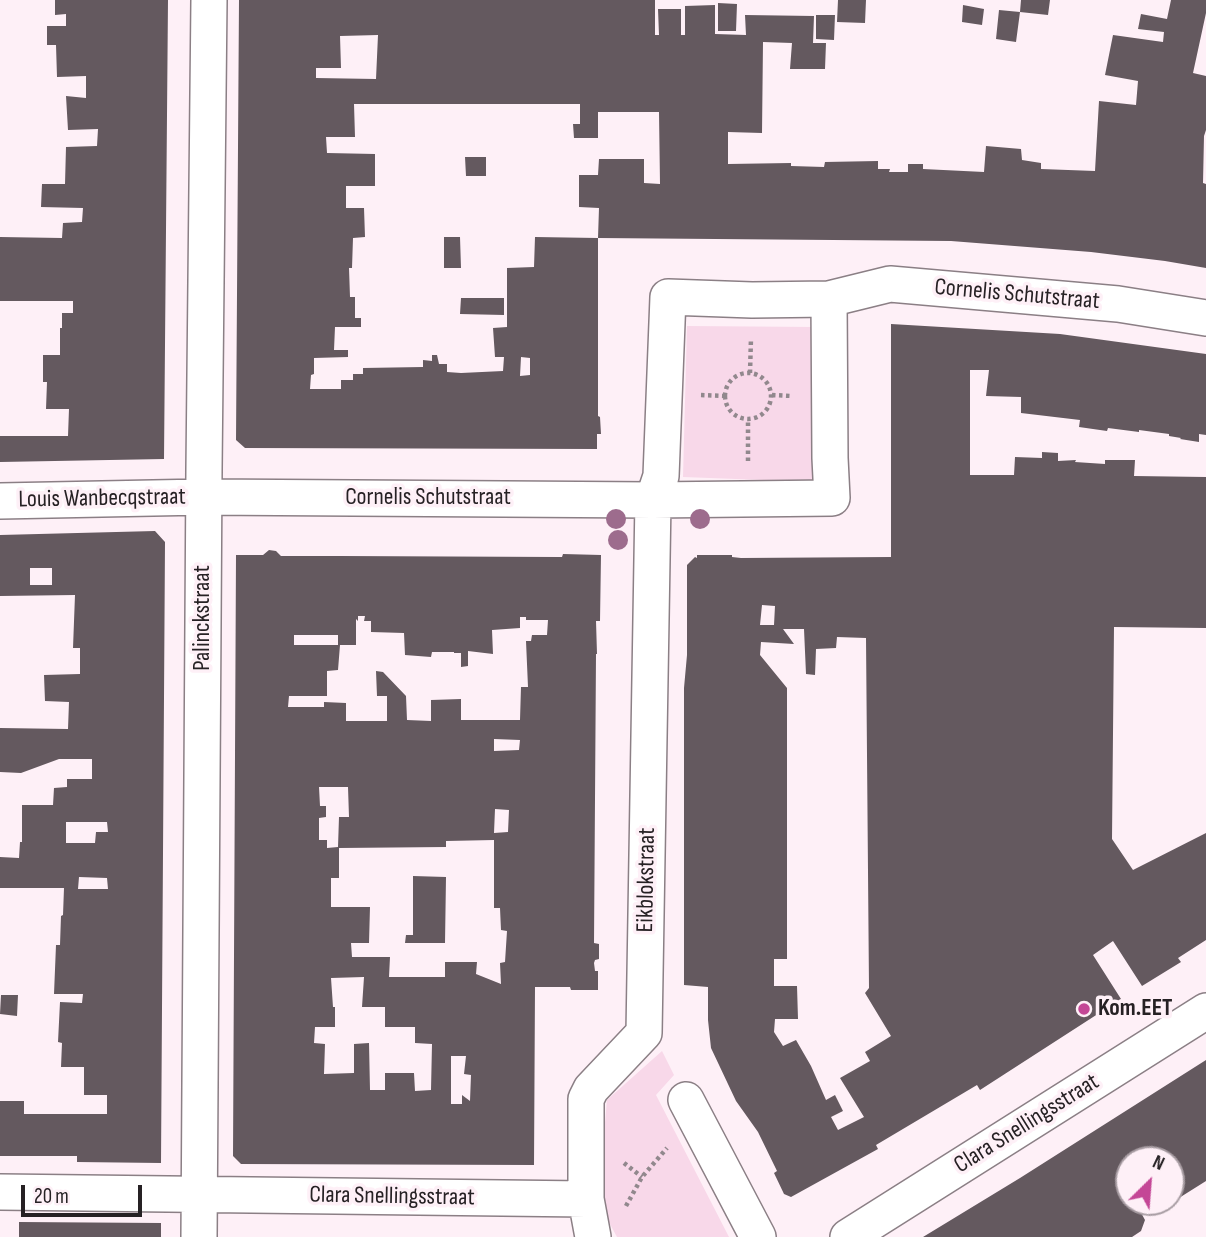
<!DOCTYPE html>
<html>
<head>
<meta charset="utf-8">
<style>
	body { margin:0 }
	#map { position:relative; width:1206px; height:1237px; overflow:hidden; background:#fef0f7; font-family:"Sofia Sans Condensed",sans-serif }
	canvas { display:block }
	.north { position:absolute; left:1115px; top:1146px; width:70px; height:70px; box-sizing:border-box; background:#fef0f7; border:2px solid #a89da3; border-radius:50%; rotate:25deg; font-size:19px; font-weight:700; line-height:28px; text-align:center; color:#262124 }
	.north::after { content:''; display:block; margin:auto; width:24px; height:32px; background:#c44796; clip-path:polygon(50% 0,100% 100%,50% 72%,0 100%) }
	.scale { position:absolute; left:21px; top:1185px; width:121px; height:32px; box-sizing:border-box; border:4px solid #262124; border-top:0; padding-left:9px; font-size:21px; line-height:24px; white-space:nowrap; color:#262124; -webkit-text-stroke:5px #fef0f7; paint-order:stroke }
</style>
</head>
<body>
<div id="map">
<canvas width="1206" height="1237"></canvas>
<div class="north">N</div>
<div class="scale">20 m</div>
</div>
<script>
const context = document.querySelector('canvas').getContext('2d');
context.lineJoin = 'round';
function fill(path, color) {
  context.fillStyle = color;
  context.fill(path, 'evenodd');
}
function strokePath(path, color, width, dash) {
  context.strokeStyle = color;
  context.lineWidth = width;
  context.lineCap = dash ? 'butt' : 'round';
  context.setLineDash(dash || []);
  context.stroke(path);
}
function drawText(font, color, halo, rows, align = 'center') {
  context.font = font + ' "Sofia Sans Condensed",sans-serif';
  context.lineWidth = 7;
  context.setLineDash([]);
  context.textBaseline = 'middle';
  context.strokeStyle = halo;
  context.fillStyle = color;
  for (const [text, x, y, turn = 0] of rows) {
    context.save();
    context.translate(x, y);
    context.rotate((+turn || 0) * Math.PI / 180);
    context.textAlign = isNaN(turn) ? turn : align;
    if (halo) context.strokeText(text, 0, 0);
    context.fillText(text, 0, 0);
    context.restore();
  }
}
const green = new Path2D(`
	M687,326L816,327V482L683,477Z
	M662,1051L674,1075L656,1095L729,1237H617L604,1213L603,1145L607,1100Z`);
const building = new Path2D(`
	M55,0H168L164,459L0,462V436H68L69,409H46L47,382H43V355H60V328H62V313H73V301H0V237L62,238L63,223L82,222L83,208L41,207L42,184H65L66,147L97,146L98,129L68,130L66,96L86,98V76L57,77L56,45H47V26H66V14L55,15Z
	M239,0H655V35H659L658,9H681V35H685V6L715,5V34L746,35L745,15L814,16L813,43H826L825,69H790L792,43L763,42L762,133L728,132V164L791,163V166L824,167L825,162L878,161V169H890L889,172H908V164H923V169L984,172L986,146L1021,149L1022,160L1041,163V169L1095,171L1099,101L1136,105L1138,81L1105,75L1113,35L1163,42L1164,32L1138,29L1141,14L1167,19L1171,0H1206V13L1193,73L1206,76V130L1204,136L1203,183L1206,184V268L1165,261L1091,252L951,241L598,238L599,208L579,207V175H598L599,159H644V183L660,184L659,112H598V138H574L573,124H580V104H354L355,137H326L327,153L375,154V186H346V208H364L365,237L353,238L352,268H349L350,297H355V318H361V327H335L334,350H348V357L314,358V374L311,375L310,389H341V380H353V374H363V368L423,367V360L432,361V355H437L439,364H447V372L461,373L503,371L504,357H495L493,328L507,327V268L534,267L535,237L598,238V416L600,417L601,434H597V449L245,448L236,440ZM378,35L376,79L316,78V68H341L340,36ZM521,357L530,358V375L520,376Z
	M838,0H866L865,23L837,22Z
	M1021,0H1050L1048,15L1020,12L1016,42L996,39L999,10L1020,12Z
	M718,3L737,4L736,31H718Z
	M963,5L984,9L982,25L962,22Z
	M816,15H835L834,40L816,39Z
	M465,157H486V176H466Z
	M444,237H460L461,268H444Z
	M461,298H504V315L460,314Z
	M891,324L1060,334L1206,354V435L1199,434V442L1180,439L1181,438L1169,436V434L1139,430V432L1108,428L1107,431L1079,427L1080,420L1021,413V397L986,396L989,370H970V475H1014L1015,457L1042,458V452L1058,453V461L1076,460L1075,462L1105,464V460H1135L1134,476L1206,477V628L1114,627L1112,839L1133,870L1206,833V940L1178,958L1181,962L1142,986L1113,941L1093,955L1121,999L980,1090L977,1085L876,1145L878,1149L791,1197L784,1194L774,1173L777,1171L758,1132L736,1101L711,1048L708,1020V987L684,985V688L687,655V565L695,557L697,558V555H732V557L741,558L891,557ZM762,605L775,606L774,625H760ZM783,629H804L806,674L815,675L816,649L836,648L837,637L866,638L869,988L865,993L891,1036L865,1052L870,1061L840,1078L864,1117L838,1130L831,1117L843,1111L835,1095L826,1100L811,1066L796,1040L783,1046L774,1032L775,1019H798L797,986H774V959H787V688L760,655L761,642L794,644Z
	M155,531L165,542L161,1163L77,1162V1156H0V1101H24V1114H107V1095H84V1067H61L62,1043L58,1042L60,1002L82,1003L83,994H54L56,945H60L61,916L63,915L64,888H0V857L19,858L20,842H22V805H53L54,788L67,787V779H92V759H59L21,773L0,772V728L68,729L69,702L45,701L44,675L80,674V648H73L75,595L0,596V535ZM30,568H52V585H30ZM66,822H107L108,832H96L95,843H66ZM79,877L107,878L108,889H78Z
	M269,550L276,551L281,556H341L558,557H562L563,554L601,555L600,621H596L597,654H596L594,943L599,944V959L595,960L594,963L595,971H598V990H571L570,987H535L534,1165L241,1164L233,1156L236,555H263ZM358,616H365L364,621H371V632L404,633L405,655L431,657L432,652H454V653H461V667L468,666V651L493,654L492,630L520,628V617H526V620H548L547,635H532L531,641H526L528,687H521L520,720H461V699L431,700V721L407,720L406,696L383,672L376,671L377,696H387V721H346V703L324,702V707H288L289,696H327V671L338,670L340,645H356V619L358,621ZM294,635H338V645H294ZM494,739L520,740L519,750L494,751ZM319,787H348L349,817H339L338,847L327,848V840H319V818L326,817V806H320ZM495,809L509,810L508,832L494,833ZM494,840V908H500L501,930L507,931L505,962L500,963L501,984L476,974L477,962H445V977H389L390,957H352L351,943H369L370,907H331V878H339V848L446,847V841ZM364,977L362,1007H385V1027H415V1043L432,1044L431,1090L415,1091L414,1073H385V1090H370L369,1043L354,1044V1073L324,1074L325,1044L314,1043L315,1027H335V1007H333L331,978ZM451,1056H466L464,1074L471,1075L470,1101L462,1095V1104H451Z
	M413,876L446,877L445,943H405L406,935H413Z
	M1,995H18L17,1016L0,1014Z
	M1206,1060V1181L1171,1203V1160H1129V1202H1150L1139,1209L1145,1220L1141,1231L1132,1237H923L1020,1178Z
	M19,1222L161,1223V1237H19Z`);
const path = new Path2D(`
	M725 396a23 23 0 1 1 46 0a23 23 0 1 1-46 0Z
	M750,373L751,338
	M701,395L725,396
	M772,395L792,396
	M748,461V420
	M624,1163L642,1177
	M626,1206L642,1177L667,1148`);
const street = new Path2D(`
	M829,299L890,284L1118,304L1206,318
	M0,501L204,497L653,500L832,498L830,458L829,299L752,300L668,297L661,476L653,500L644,1033L591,1089L586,1099V1199L593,1237
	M686,1100L758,1237
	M0,1192L586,1199
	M199,1237L204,469L209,0
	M848,1237L1206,1011`);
const trees = [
	[616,519],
	[700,519],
	[618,540]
];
const markers = [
	[1084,1009,7,"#c44796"]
];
const streetNames = [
	["Cornelis Schutstraat",1017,295,5],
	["Cornelis Schutstraat",428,498],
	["Louis Wanbecqstraat",102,499,-1],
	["Palinckstraat",203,618,-90],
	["Eikblokstraat",647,880,-89],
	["Clara Snellingsstraat",1027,1124,-32],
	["Clara Snellingsstraat",392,1197,1]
];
const poiNames = [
	["Kom.EET",1098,1009]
];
fill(green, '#f8d8e9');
fill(building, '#64595f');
strokePath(street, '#8b7f85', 38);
strokePath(path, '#91888d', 4.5, [3.5, 3.5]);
strokePath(street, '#fff', 35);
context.fillStyle = '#9d6c8d';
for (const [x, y] of trees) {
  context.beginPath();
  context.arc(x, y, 10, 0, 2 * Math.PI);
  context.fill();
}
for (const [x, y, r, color] of markers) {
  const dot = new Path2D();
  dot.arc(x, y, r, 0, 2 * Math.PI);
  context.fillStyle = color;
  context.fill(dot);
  strokePath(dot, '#fef0f7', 2.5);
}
drawText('24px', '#262124', '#fef0f7', streetNames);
drawText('bold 24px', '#262124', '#fef0f7', poiNames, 'left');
</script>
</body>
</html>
